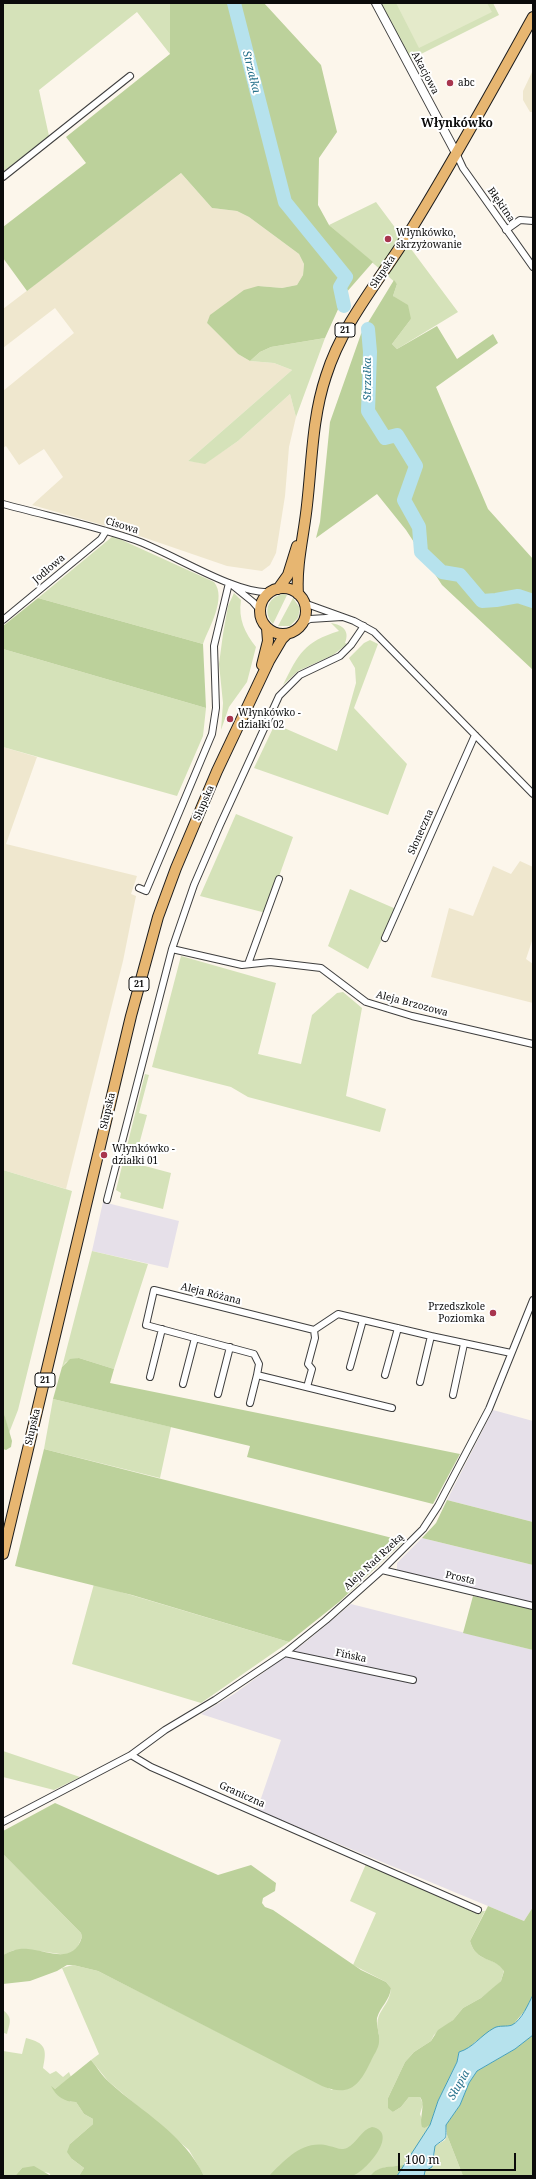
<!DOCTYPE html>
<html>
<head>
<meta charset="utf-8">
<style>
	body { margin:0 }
	#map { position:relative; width:536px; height:2179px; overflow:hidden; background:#fcf6eb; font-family:"Noto Serif",serif }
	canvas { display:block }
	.frame { position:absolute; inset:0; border:4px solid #0b0b0b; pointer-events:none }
	.scale { position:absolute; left:398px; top:2153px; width:118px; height:18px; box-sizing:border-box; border:2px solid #0b0b0b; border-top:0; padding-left:5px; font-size:12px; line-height:14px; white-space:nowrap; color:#0b0b0b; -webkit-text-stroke:3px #fff; paint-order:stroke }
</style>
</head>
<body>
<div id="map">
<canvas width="536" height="2179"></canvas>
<div class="frame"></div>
<div class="scale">100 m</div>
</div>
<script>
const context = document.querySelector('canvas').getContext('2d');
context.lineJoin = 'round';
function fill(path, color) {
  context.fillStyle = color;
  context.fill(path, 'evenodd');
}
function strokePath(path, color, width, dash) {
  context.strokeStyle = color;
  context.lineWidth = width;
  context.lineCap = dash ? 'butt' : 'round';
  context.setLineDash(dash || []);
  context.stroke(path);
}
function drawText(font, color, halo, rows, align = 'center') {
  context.font = font + ' "Noto Serif",serif';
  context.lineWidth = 4;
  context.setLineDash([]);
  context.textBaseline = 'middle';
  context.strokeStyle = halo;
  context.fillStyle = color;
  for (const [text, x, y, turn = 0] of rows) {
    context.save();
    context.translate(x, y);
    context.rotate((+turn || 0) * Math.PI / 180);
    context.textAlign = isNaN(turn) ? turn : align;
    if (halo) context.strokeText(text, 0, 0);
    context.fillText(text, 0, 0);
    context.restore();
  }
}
const industrial = new Path2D(`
	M103,1202L179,1221L168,1268L92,1251Z
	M493,1410L533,1421V1522L447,1500Z
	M422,1538L533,1565V1603L397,1570V1563Z
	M351,1604L533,1650V1907L524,1921L257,1810L281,1740L201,1714L234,1694L307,1641Z`);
const farmland = new Path2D(`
	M533,70V112H530L523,100V91Z
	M181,173L212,208L237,211L249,217L299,254L304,264L303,275L297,285L282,288L258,286L207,323L238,354L250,361L274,363L292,370L188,461L205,463L238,441L290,394L296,417L289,447L285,496L276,553L270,565L262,571L227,566L131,533L32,505L63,477L44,449L19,465L6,446L3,448V391L74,333L55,308L3,348V309Z
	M3,747L37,757L6,844L137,876L131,894L136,896L123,961L66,1189L3,1170Z
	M520,861L533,867V938L526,959L533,964V1003L431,977L449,908L473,916L493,866L511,874Z`);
const green = new Path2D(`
	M6,3H170V54L137,12L39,90L49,136L3,172V5Z
	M376,3H493L499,15L407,61Z
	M376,202L458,312L397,349L392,344L411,319L393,296L397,284L329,225Z
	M325,338L296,417L290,394L238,441L205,464L188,461L292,370L274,363L250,361L260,352L271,347Z
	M113,536L214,582C227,598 209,627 203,644L38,598Z
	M234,593L241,600C238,619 245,633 256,647L247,682L229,707L221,730L223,703L219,664L223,634L228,606Z
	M283,594L287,595L273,624C262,612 268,597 283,594Z
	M293,598L300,608L298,618L290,626H278Z
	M331,623C343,625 350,631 345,643L347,644L333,655L298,671L283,685C299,653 304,642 339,631Z
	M370,640L378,644L354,708L407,764L388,815L254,768L275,724L337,751L356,683L355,668L349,658L364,643Z
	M3,649L206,708L203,736L177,796L3,747Z
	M236,814L293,837L266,913L200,896Z
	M350,889L396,909L368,969L328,946Z
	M181,956L276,983L258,1054L301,1064L312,1015L337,993L343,992L362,1008L346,1096L386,1109L380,1132L248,1097L231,1087L152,1067Z
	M145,1074L149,1075L139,1113L147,1115L134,1163L171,1173L163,1209L120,1198L121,1193L116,1190Z
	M3,1170L72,1191L18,1410L9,1433L3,1410Z
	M92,1251L148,1264L114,1369L79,1358L66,1362L62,1367Z
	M53,1399L171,1427L160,1478L44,1449Z
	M94,1584L289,1642L201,1703L72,1664Z
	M3,1751L80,1777L54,1790L3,1777Z
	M3,1854L81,1933L82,1937L76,1950L67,1955L39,1951L14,1950L3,1955Z
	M366,1864L474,1912L485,1911L470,1941C476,1963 494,1956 504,1970L501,1981L493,1989L481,1998L463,2008L453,2020L434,2035L431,2041L414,2052L405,2062L388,2098L393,2112L401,2107L409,2097H420L423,2104L420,2114L425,2128L430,2125L406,2164C393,2168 379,2165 370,2176H204L189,2150L108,2081L91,2060L99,2054L62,1968L73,1965L98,1971L332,2090L379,2034C372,2011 390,2008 391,1988L386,1982L353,1965L376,1913L350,1901Z
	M3,2010C13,2018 10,2022 7,2034L4,2033L3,2037Z
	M26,2038C46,2043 47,2049 43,2068L50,2074L56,2071L63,2077L69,2072L71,2077L55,2089L52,2087L71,2102H76L84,2114L93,2119V2124L70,2144L72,2159L84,2168L79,2176H51L49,2173L22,2168L15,2176H3V2051L22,2054Z
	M447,2135L463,2176H424L425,2171L434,2162L435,2146L445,2140Z`);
const forest = new Path2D(`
	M170,3H264L321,65L337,132L319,158L318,205L329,225L373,262L345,294L325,338L271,347L260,352L250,361L238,354L207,323L210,315L244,290L258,286L282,288L297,285L303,275L304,264L299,254L249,217L237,211L212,208L181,173L27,291L3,258V227L86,163L66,137L170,54Z
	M394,280L397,284L393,296L408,305L411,319L392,344L397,349L437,326L457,359L493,334L498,343L436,387L488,509L533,559V670L442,585L406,530L377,494L316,538L320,522L330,422L361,334Z
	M38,598L203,644L206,708L3,649V626Z
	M79,1358L114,1369L110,1383L460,1454L433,1504L247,1457L250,1446L53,1399L62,1367L70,1359Z
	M3,1410L12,1441L11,1447L6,1450L3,1449Z
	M44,1449L404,1541L339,1602L289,1642L132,1595L15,1566Z
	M447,1500L533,1522V1565L422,1538L436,1523Z
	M473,1596L533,1609V1650L463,1633Z
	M55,1803L218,1875L251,1865L276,1883L275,1891L263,1898L262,1903L265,1907L273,1910L361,1970L386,1982L391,1988C390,2000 380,2007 377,2018C376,2026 380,2033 379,2042C379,2048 373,2056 371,2061C359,2086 350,2097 322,2086L98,1971L73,1965H67L57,1971L30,1981L3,1984V1955C11,1951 18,1948 28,1949C49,1951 73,1965 82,1937L81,1933L3,1854V1831Z
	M488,1906L524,1921L533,1907V1995L526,2009L513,2025L495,2028L475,2042L469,2049L459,2052L457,2062L438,2101L430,2125L425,2128L422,2127C419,2117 426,2104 420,2097H409L401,2107L393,2112L388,2108V2098L405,2062L414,2052L431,2041L438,2030L453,2020L463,2008L481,1998L501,1981L504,1971C494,1956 476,1963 470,1941Z
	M533,2035V2176H463L447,2135L446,2125L460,2105L469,2083L477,2071L515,2049Z
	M91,2060C97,2067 102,2076 109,2082C142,2112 184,2134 204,2176H79L84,2168L72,2159L67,2152L70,2144L93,2124V2119L84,2114L76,2102C64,2102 56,2096 51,2086L55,2089Z
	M372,2127C400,2132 366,2172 352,2176C346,2178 337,2176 331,2176C310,2176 290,2176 269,2176C285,2160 303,2139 329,2146C336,2147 340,2151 347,2148C357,2143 361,2130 372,2127Z
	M406,2164L397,2176H370C379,2164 393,2168 406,2164Z
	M34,2166L51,2176H15L22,2168Z`);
const pitch = new Path2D(`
	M396,3H487L492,12L419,48Z`);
const water = new Path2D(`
	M533,1995V2035L515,2049L477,2071L469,2083L460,2105L446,2125C446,2142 447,2136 435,2146L432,2167L425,2171L424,2176H397L430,2125L438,2101L457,2062L459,2052C473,2048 481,2035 494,2028C499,2025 507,2027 512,2025C522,2020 528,2004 533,1995Z`);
const river = new Path2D(`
	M234,3L285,202L346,277L340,287L344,306
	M368,329L370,352L368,411L385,438L397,435L416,466L404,500L419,527L421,552L442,572L460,575L482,601L496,600L518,596L533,601`);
const minor = new Path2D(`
	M456,153L463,168L533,267
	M3,177L130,76
	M506,230L520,220L533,221
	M3,504C47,516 92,525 135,540C170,552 236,595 270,592
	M232,585L253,602L260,610
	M304,603L354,621L374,632L533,794
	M3,620L101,539L106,531
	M304,622L310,619L342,617
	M139,888L146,891L212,734L216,708L214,646L229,583
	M385,938L475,735
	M172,949L242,965L270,962L321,968L366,1002L412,1016L533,1044
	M248,964L279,879
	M107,1200L172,949L194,885L220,825L279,696L300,675L340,656L351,645L364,626
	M350,1367L363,1320
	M385,1375L398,1328
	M150,1377L162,1329
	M420,1382L431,1336
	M183,1384L195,1338
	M307,1387L312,1369L308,1364L315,1338L314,1330
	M218,1394L230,1347
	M453,1395L464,1344
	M250,1403L257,1375
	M392,1408L257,1375L259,1364L254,1354L146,1325L154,1290L314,1330L338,1314L431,1336L511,1353
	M382,1570L533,1606
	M285,1653L413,1680
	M131,1755L151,1767L478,1910
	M3,1822L131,1755L165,1730L215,1700L285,1653L326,1620L382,1570L423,1529L438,1506L489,1409L533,1300`);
const tertiary = new Path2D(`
	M376,3L456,153`);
const primary = new Path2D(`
	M260 611a23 23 0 1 1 46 0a23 23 0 1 1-46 0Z
	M278,589L288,575L297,546
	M298,594C296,564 304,535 307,505C312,462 312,418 326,376C343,322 380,280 409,233C453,162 493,89 533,17
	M262,665L268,641L267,628
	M3,1554L131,1016L158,917L176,868L217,771L269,661L282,639L287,634`);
const markers = [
	[450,83,4,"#a8354e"],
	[388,239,4,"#a8354e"],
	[230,719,4,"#a8354e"],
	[104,1155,4,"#a8354e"],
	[493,1313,4,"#a8354e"]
];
const shields = [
	[345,330,20],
	[139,984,20],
	[45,1380,20]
];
const shieldNames = [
	["21",345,330],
	["21",139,984],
	["21",45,1380]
];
const streetNames = [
	["Akacjowa",425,73,62],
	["Błękitna",501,205,55],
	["Słupska",383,272,-56],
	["Cisowa",122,526,17],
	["Jodłowa",49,569,-40],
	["Słupska",204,803,-67],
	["Słoneczna",421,832,-66],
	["Aleja Brzozowa",412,1004,15],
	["Słupska",108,1111,-77],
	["Aleja Różana",211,1294,14],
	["Słupska",33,1427,-77],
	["Aleja Nad Rzeką",374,1562,-43],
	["Prosta",460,1578,13],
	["Fińska",351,1656,12],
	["Graniczna",242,1795,24]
];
const poiNames = [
	["abc",458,83],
	["Włynkówko,",396,233],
	["skrzyżowanie",396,245],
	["Włynkówko -",238,713],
	["działki 02",238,725],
	["Włynkówko -",112,1149],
	["działki 01",112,1161],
	["Przedszkole",485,1307,"right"],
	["Poziomka",485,1319,"right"]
];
const waterNames = [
	["Strzałka",251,72,76],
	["Strzałka",368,379,-90],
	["Słupia",459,2085,-60]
];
const quarterNames = [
	["Włynkówko",457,124]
];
fill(industrial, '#e6e0e9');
fill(farmland, '#efe7ce');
fill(green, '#d5e2b9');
fill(forest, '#bcd19b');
fill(pitch, '#e4eaca');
fill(water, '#b6e2ed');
strokePath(water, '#46a0bb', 1);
strokePath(river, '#b6e2ed', 14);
strokePath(minor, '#3e3e3e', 8);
strokePath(tertiary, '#3e3e3e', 10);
strokePath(primary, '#1c1c1c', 12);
strokePath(minor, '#fff', 6);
strokePath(tertiary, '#fff', 8);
strokePath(primary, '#e7b671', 10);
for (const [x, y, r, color] of markers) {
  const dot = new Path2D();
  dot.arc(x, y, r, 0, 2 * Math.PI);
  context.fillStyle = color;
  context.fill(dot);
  strokePath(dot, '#fff', 1.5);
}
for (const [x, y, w] of shields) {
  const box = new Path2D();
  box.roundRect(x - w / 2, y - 7, w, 14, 3);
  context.fillStyle = '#fff';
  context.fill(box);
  strokePath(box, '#0b0b0b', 1);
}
drawText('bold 9px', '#0b0b0b', null, shieldNames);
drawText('10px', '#0b0b0b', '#fff', streetNames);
drawText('10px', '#0b0b0b', '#fff', poiNames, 'left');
drawText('italic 11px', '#25708b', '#fff', waterNames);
drawText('bold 12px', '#0b0b0b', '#fff', quarterNames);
</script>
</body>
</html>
